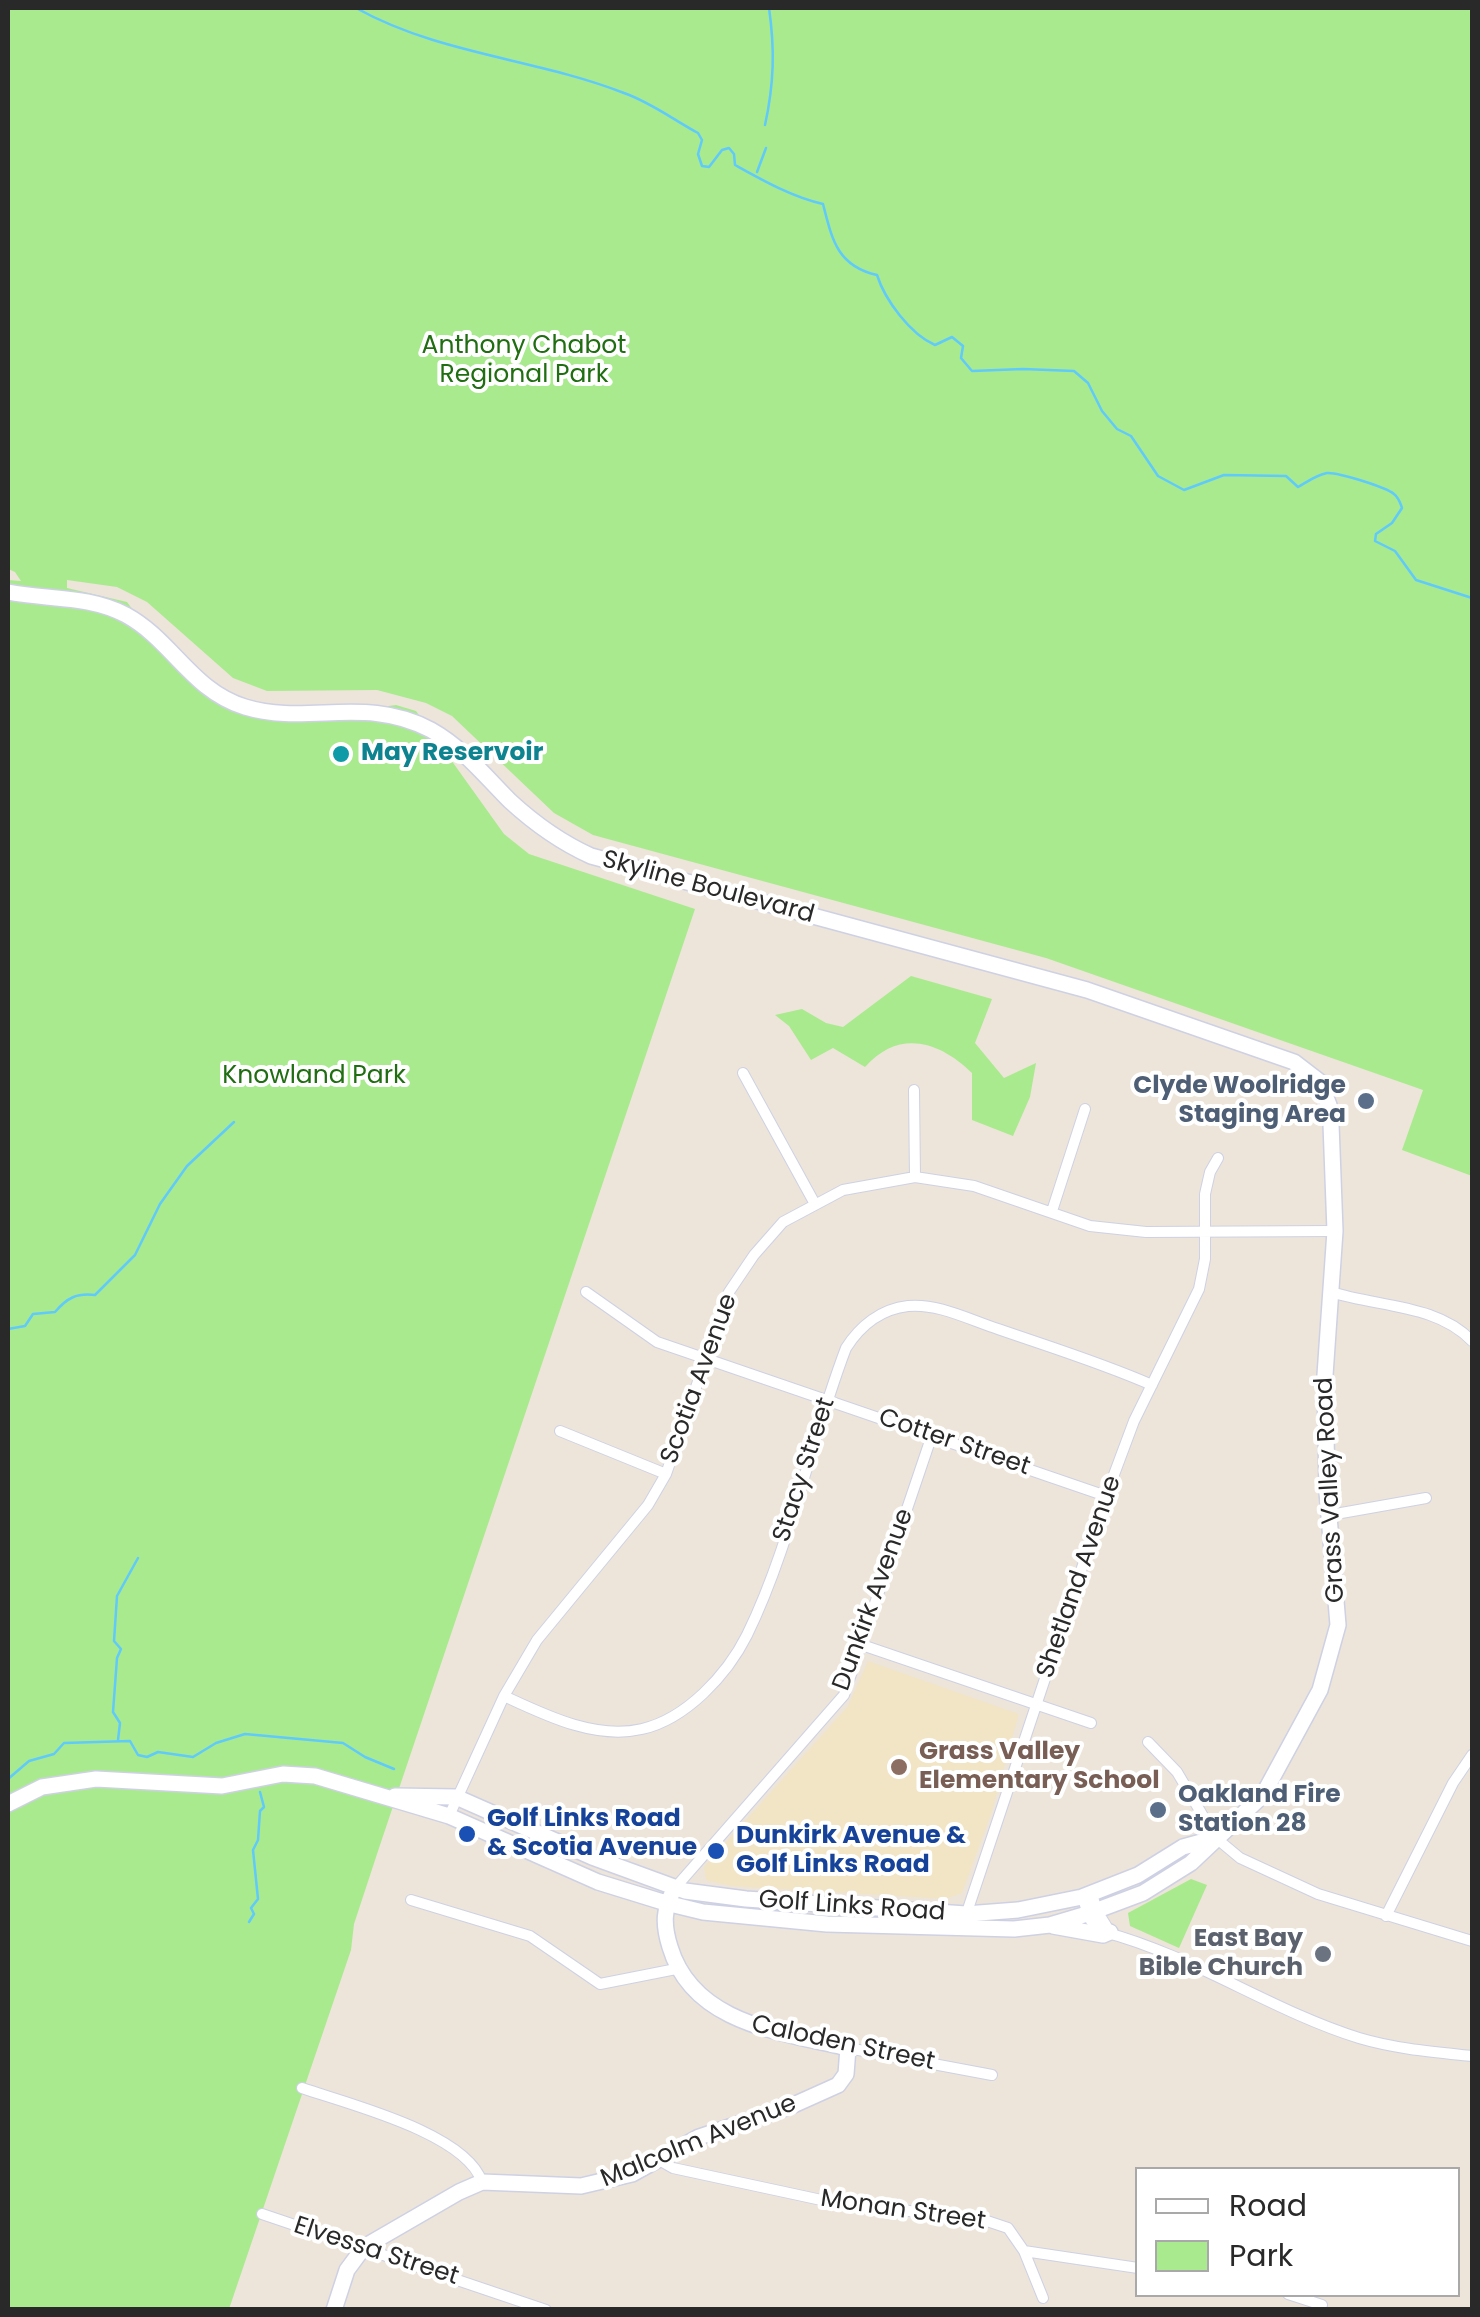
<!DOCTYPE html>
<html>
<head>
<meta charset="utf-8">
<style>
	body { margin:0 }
	#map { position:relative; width:1480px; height:2317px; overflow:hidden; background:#ede5d9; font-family:Poppins,sans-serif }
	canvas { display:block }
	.frame { position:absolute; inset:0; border:10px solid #292929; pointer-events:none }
	.legend { position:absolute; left:1135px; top:2167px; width:325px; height:130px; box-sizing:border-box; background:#fff; border:2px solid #a9a9a9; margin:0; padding:12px 18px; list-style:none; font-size:30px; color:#292929 }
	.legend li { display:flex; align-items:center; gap:20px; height:50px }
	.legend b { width:50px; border:2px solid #a9a9a9 }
</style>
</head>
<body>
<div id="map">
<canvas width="1480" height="2317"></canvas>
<div class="frame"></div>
<ul class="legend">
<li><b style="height:12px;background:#fff"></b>Road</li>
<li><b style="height:28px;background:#a9ea8f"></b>Park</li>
</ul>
</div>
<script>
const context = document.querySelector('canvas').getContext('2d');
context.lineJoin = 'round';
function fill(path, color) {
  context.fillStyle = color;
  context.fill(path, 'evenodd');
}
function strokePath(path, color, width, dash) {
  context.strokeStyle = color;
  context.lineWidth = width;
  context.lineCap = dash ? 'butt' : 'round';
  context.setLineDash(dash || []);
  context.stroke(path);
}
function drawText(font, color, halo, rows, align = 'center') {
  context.font = font + ' Poppins,sans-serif';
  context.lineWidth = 8;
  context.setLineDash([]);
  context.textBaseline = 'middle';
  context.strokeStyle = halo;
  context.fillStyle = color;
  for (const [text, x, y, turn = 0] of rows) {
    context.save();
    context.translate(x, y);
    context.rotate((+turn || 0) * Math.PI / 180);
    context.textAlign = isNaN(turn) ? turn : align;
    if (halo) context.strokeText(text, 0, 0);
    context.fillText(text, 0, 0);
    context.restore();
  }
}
const education = new Path2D(`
	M868,1661L1019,1714L992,1811L962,1893L946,1899L731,1886L706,1880L704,1867L848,1706Z`);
const green = new Path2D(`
	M8,8H1472V1176L1402,1150L1423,1090L1046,958L593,835L554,813L452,716L426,703L377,690L267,691L233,678L147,602L117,587L67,580V588L127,602L148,630L198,679L254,706L359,710L396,705L416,711L504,834L529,854L695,909L380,1845L354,1924L351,1950L229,2309H8V580L21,581L15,572L8,569Z
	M911,976L992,999L975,1043L1004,1078L1036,1063L1030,1097L1013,1136L972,1120V1073C939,1041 899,1029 865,1067L833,1048L811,1060L789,1026L775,1015L802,1009L826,1023L843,1027Z
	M1191,1879L1207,1885L1179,1948L1130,1926L1128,1913Z`);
const stream = new Path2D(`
	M356,8C441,55 534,58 624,93C650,102 674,120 698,133L702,140L698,154L702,166L709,167L722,150L729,148L734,154L735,165C762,180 792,197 823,204C832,239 837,266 877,275C885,300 910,334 935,345L952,337L963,346L961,358L972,371L1023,369L1074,371L1088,383L1102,411L1117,429L1131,436L1158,476L1184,490L1224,475L1286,476L1298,487C1307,482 1316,475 1327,473C1337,472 1386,487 1394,494C1399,498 1400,502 1402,508L1392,523L1376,534L1375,541L1395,551L1416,580L1472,598
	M765,125C774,84 775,49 769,8
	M757,172L766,148
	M8,1329L25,1326L33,1314L55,1312C67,1298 76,1293 95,1295L135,1255L160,1204L187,1166L234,1122
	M118,1740L120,1723L113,1712L117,1658L121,1649L114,1641L117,1596L138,1558
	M8,1779L29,1761L54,1754L64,1743L130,1741L138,1755L147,1757L158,1752L193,1757L216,1743L245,1734L343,1743L365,1757L394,1769
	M249,1922L254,1914L251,1908L258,1899L253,1850L258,1840L260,1811L264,1807L260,1792`);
const street = new Path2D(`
	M743,1073L815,1204
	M914,1090L915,1177
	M1052,1211L1085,1109
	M586,1292L657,1342L1106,1496
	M1331,1292C1378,1307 1437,1304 1472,1341
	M560,1431L666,1474
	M1330,1515L1426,1498
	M862,1645L1091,1723
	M504,1696C545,1715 595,1740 642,1729C686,1719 727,1675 747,1635C791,1545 810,1442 846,1348C860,1326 881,1309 908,1306C938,1303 970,1320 998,1329C1050,1347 1102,1363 1152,1385
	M1148,1742L1177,1772L1216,1838L1240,1858L1318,1894L1472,1941
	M449,1816L504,1696L537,1640L648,1505L666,1474L729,1292L754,1255L783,1222L843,1190L915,1177L974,1186L1090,1226L1146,1232L1335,1231
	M675,1888L844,1695L932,1435
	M1092,1894L1097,1911L1110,1932
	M1082,1897L1091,1921L1104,1932C1192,1955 1272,2011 1359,2038C1396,2049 1434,2052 1472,2056
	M411,1900L530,1936L600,1984L676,1969
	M966,1915L1106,1496L1134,1421L1199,1289L1205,1259V1194L1210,1172L1218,1158
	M1386,1916L1453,1783L1472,1755
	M848,2048L992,2075
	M302,2088C348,2104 466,2133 482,2182
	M659,2160L673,2168L826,2201L984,2220L1008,2228L1024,2251L1138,2268
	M262,2214L546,2310
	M1024,2251L1043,2298
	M1288,2294L1322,2305`);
const secondary = new Path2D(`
	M8,592C47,600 89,595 126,615C172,640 192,691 245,707C307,726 366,695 431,730C463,748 485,776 510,801C535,824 560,842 591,856L1087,990L1294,1062L1320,1082L1329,1105L1331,1124L1335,1231L1325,1375L1327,1492L1338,1625L1320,1690L1263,1795L1191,1863L1143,1893L1087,1914L1050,1925L1014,1929L827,1924L703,1912L666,1903L598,1882L449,1816L315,1776L283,1774L222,1786L96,1779L42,1787L8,1804
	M395,1796L456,1797L592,1857L685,1891L746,1899L966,1914L1018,1910L1082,1897L1138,1875L1183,1847L1212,1839
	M1053,1926L1103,1935L1110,1932
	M334,2310L347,2270L364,2247L459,2192L482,2182L581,2186L632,2174L699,2137L789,2107L838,2085L846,2074L848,2048C781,2032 693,2024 670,1947C663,1925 663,1908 675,1888`);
const markers = [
	[341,754,10,"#0f9aa8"],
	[1366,1101,10,"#5c6f8a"],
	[899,1767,10,"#8d6e63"],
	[1158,1810,10,"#5c6f8a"],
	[467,1834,10,"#1a4fb4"],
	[716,1851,10,"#1a4fb4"],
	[1323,1954,10,"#6b7280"]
];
const parkNames = [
	["Anthony Chabot",524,347],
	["Regional Park",524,376],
	["Knowland Park",314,1077]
];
const cultureNames = [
	["May Reservoir",361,754]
];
const streetNames = [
	["Skyline Boulevard",708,888,15],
	["Scotia Avenue",700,1379,-70],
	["Cotter Street",954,1443,19],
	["Stacy Street",805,1470,-72],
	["Grass Valley Road",1331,1490,-93],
	["Shetland Avenue",1080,1577,-71],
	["Dunkirk Avenue",874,1600,-70],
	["Golf Links Road",852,1907,4],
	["Caloden Street",843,2044,12],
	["Malcolm Avenue",699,2142,-22],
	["Monan Street",903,2211,8],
	["Elvessa Street",376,2252,18]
];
const serviceNames = [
	["Clyde Woolridge",1346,1087],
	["Staging Area",1346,1116],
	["Oakland Fire",1178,1796,"left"],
	["Station 28",1178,1825,"left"]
];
const educationNames = [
	["Grass Valley",919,1753],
	["Elementary School",919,1782]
];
const transitNames = [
	["Golf Links Road",487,1820],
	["& Scotia Avenue",487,1849],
	["Dunkirk Avenue &",736,1837],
	["Golf Links Road",736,1866]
];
const worshipNames = [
	["East Bay",1303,1940],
	["Bible Church",1303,1969]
];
fill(education, '#f1e5c6');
fill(green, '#a9ea8f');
strokePath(stream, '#60cafb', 2.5);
strokePath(street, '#ced1e4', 12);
strokePath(secondary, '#ced1e4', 18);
strokePath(street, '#fff', 10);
strokePath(secondary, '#fff', 15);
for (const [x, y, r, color] of markers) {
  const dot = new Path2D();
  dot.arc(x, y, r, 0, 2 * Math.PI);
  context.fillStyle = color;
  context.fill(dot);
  strokePath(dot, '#fff', 4);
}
drawText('25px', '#206d12', '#fff', parkNames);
drawText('bold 25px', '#0d838f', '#fff', cultureNames, 'left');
drawText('25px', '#292929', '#fff', streetNames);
drawText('bold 25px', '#4e5e75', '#fff', serviceNames, 'right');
drawText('bold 25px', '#785e54', '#fff', educationNames, 'left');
drawText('bold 25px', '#164399', '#fff', transitNames, 'left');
drawText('bold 25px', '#5b616d', '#fff', worshipNames, 'right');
</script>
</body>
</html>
